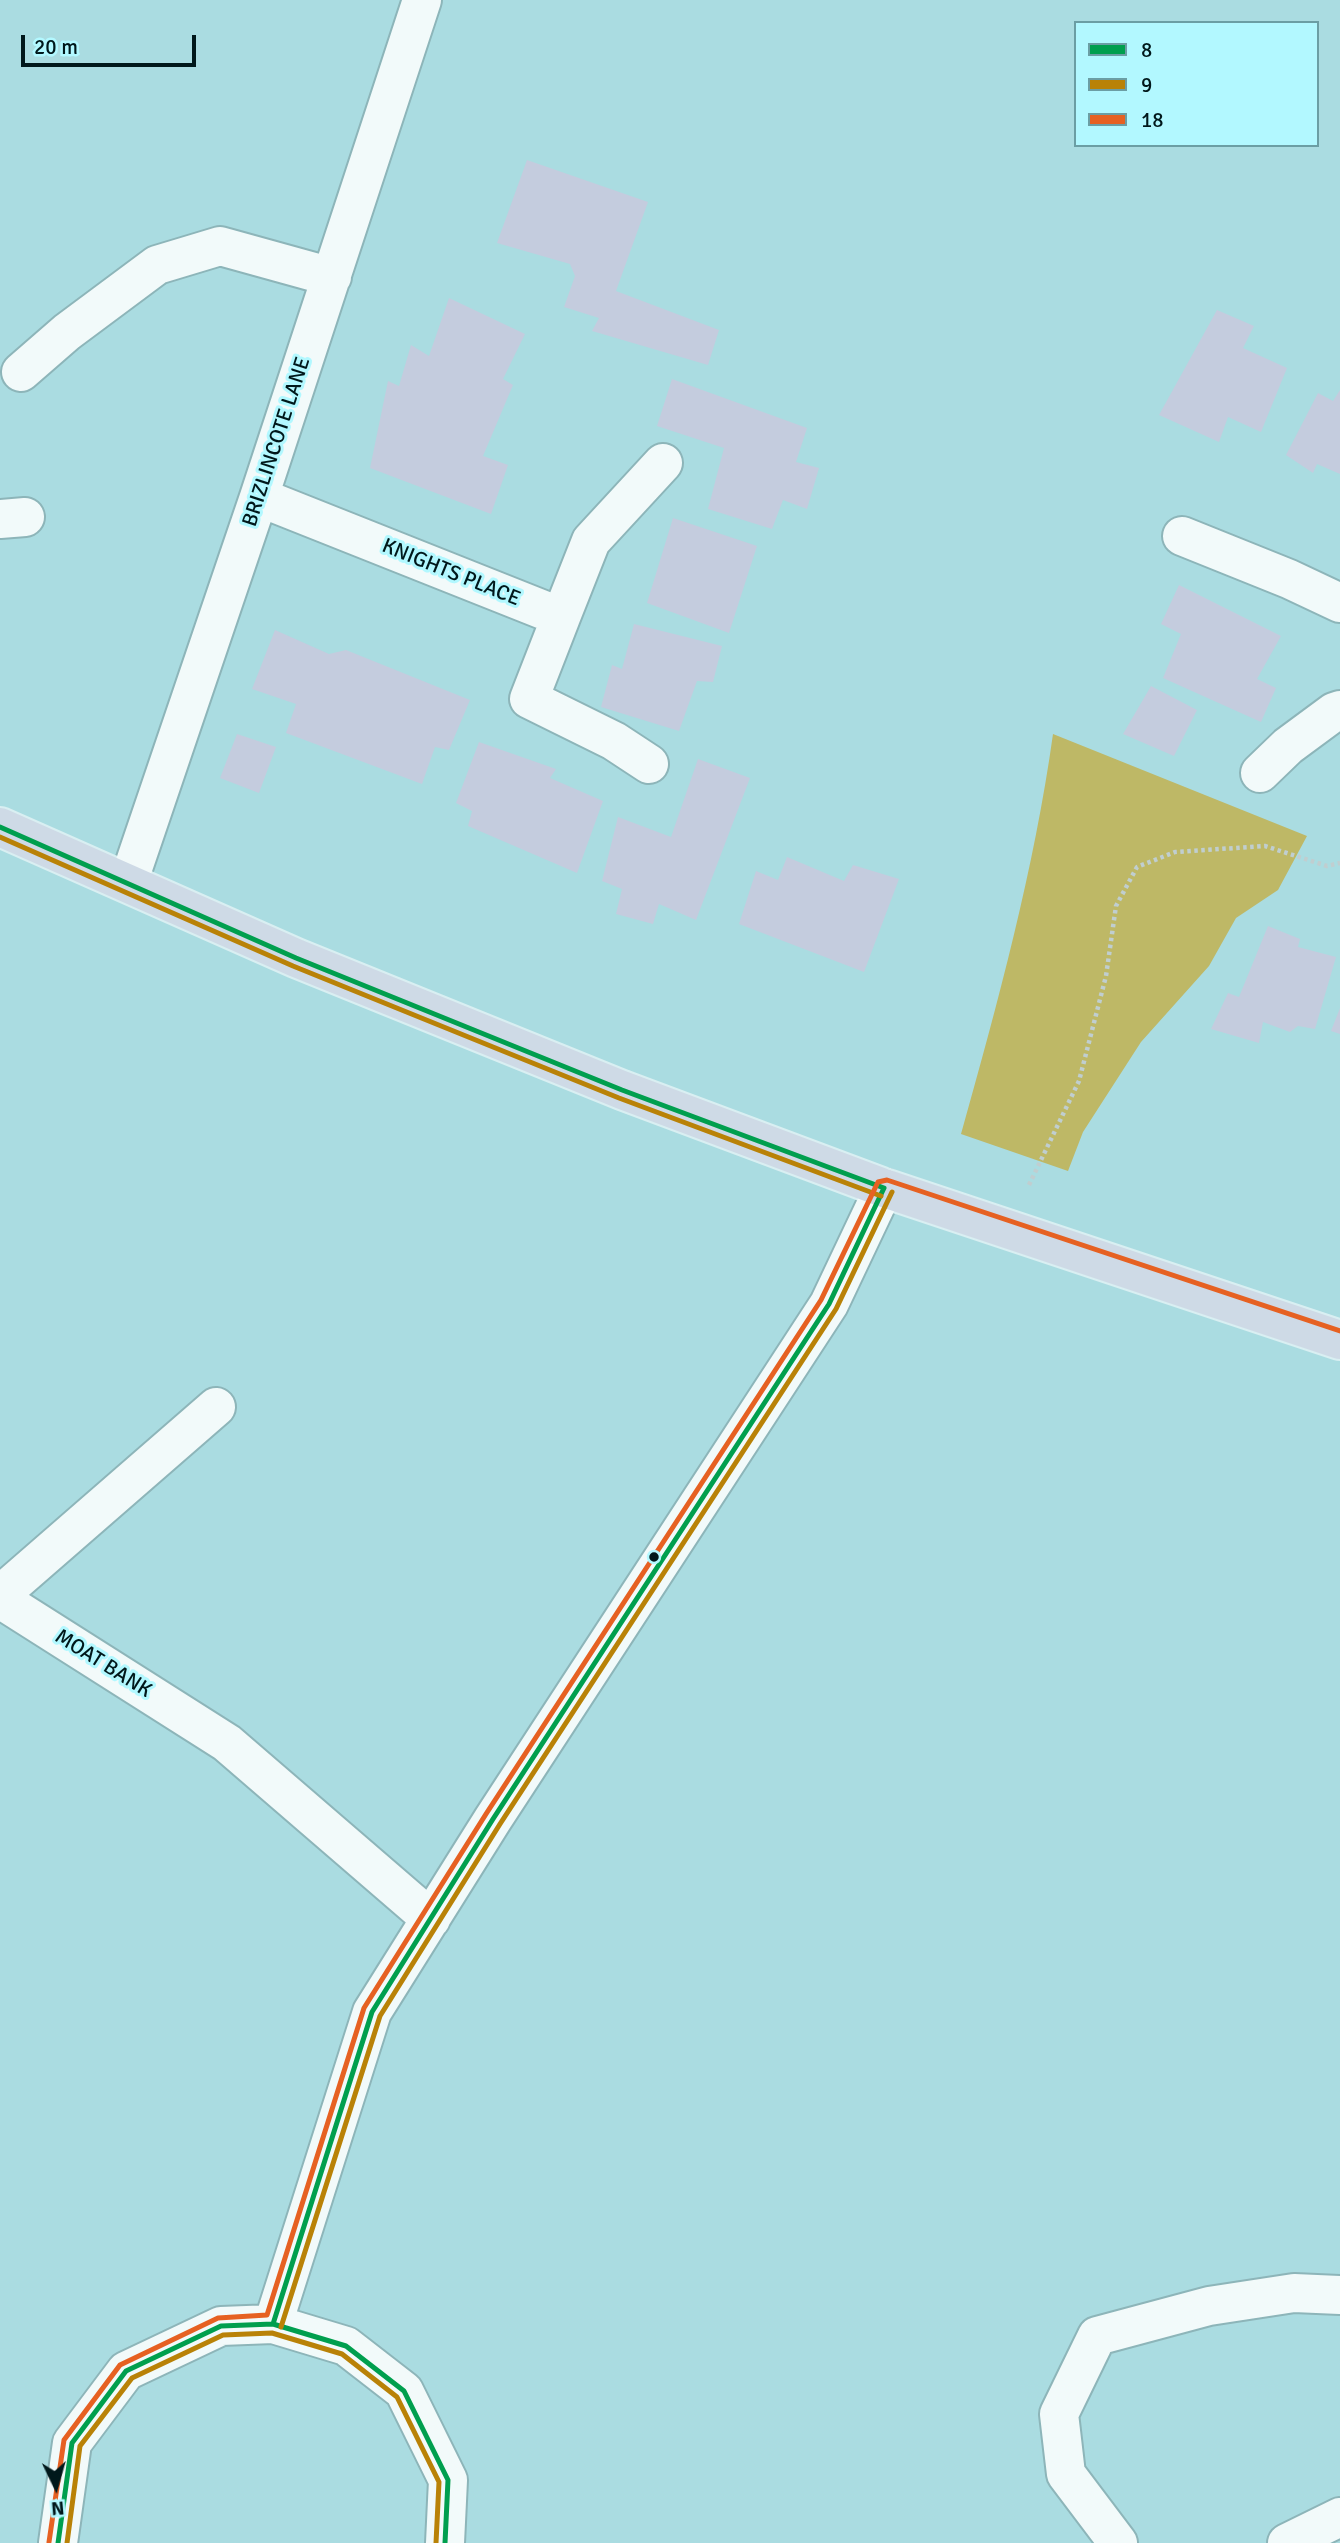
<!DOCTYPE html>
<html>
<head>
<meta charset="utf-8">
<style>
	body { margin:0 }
	#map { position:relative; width:1340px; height:2543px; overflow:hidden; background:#aadce1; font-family:Signika,sans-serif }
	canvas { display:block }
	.legend { position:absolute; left:1074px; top:21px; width:245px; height:126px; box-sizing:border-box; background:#b2f8ff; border:2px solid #6b9ea4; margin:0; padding:9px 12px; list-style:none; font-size:21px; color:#00181b }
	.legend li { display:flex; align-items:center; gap:14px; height:35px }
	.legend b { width:35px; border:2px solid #6b9ea4 }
	.north { position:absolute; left:21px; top:2452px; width:70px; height:70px; -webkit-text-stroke:5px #b2f8ff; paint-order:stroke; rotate:175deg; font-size:19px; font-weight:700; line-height:28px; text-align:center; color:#00181b }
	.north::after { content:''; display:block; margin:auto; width:24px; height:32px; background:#00181b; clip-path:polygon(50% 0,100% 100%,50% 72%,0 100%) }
	.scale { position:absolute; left:21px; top:35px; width:175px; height:32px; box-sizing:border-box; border:4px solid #00181b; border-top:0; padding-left:9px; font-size:21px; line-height:24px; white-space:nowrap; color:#00181b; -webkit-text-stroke:5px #b2f8ff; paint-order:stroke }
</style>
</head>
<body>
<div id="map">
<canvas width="1340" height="2543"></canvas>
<ul class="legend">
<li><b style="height:9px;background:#009f4e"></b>8</li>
<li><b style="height:9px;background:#b98207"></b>9</li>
<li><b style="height:9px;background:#e66122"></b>18</li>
</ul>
<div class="north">N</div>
<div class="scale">20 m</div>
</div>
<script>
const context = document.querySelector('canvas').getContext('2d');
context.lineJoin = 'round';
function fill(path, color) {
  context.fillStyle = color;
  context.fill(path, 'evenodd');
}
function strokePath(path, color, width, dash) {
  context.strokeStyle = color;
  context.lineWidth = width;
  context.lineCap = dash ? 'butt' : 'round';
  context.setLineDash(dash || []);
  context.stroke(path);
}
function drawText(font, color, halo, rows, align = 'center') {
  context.font = font + ' Signika,sans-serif';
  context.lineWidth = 6;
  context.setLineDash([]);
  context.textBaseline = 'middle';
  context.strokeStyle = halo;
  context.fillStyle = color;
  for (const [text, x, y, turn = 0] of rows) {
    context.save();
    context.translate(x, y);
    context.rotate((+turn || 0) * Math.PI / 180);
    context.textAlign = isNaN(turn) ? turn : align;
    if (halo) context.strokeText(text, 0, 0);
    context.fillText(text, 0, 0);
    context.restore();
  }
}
const forest = new Path2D(`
	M1053,734L1307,836L1278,890L1236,918L1209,966L1141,1042L1083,1132L1068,1171L961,1134C998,1002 1034,870 1053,734Z`);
const building = new Path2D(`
	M527,160L648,202L616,291L719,330L708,365L592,331L599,318L564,307L575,276L570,264L497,243Z
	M449,298L525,334L503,379L513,385L483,456L508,465L491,514L370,468L388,381L399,386L411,345L429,356Z
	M1217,310L1254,326L1243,348L1287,368L1261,432L1228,417L1219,442L1159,415Z
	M672,379L807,428L796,462L819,468L807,509L783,500L772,529L708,509L724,448L657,426Z
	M1340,390V474L1317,464L1313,473L1286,455L1318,393L1333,401Z
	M673,518L757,546L729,633L647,603Z
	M1179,585L1281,636L1257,679L1276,688L1261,722L1163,678L1181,634L1161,624Z
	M634,624L722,646L713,682L697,681L679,731L601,707L612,665L622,669Z
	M275,630L329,654L346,650L470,700L449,750L435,747L422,784L286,733L296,704L252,689Z
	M1151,686L1197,710L1174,756L1123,734Z
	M237,734L276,747L259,793L220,778Z
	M479,742L556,769L550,778L603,801L577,873L468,826L472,811L456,803Z
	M698,759L750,778L696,920L659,904L653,924L616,914L622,889L602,881L618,817L671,837Z
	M787,857L844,881L853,865L899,879L864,972L739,924L756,871L778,880Z
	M1268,926L1300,939L1298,947L1336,957L1315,1029L1298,1026L1290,1032L1263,1022L1259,1043L1211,1029L1228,993L1239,997Z
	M1340,1008V1034L1331,1031Z`);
const path = new Path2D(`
	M1029,1185L1079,1081L1106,976L1116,906L1137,867L1175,852L1265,846L1327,866L1340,863`);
const minor = new Path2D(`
	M21,372L67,332L157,265L220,246L332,277
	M259,497L561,617L529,699L614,741L649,764
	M0,519L25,517
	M1182,536L1289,579L1340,603
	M561,617L591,541L663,463
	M1260,773L1288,746L1334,712L1340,710
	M128,883L259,497L422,0
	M0,1595L216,1407
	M0,1599L227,1743L431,1919
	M273,2324L372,2012L493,1819L829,1304L884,1188
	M58,2543L72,2443L126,2371L221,2326L273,2324L346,2346L404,2391L448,2480L445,2543
	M1118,2543L1066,2474L1059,2414L1097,2336L1209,2306L1294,2293L1340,2295
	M1287,2543L1340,2517`);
const highway = new Path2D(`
	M0,827L296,958L622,1090L884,1188L1340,1340`);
const bus1 = new Path2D(`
	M0,827L296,958L622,1090L884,1188
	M273,2324L372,2012L493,1819L829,1304L884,1188
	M58,2543L72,2443L126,2371L221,2326L273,2324L346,2346L404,2391L448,2480L445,2543`);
const bus2 = new Path2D(`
	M0,837L293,966L619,1098L881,1196
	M281,2327L380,2016L500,1824L836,1309L892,1192
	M67,2543L80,2446L132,2378L223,2335L272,2333L342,2354L397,2397L439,2482L436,2543`);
const bus3 = new Path2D(`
	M49,2542L64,2440L120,2365L218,2318L267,2315L364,2008L486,1814L821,1300L878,1182L887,1180L1340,1331`);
const markers = [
	[654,1557,6,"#00181b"]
];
const streetNames = [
	["BRIZLINCOTE LANE",277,442,-72],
	["KNIGHTS PLACE",451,573,22],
	["MOAT BANK",103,1664,32]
];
fill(forest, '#beb866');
fill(building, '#c4ccde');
strokePath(minor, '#8db5b9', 42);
strokePath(highway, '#d9eff2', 42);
strokePath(path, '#c0ced0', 4.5, [3.5, 3.5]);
strokePath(minor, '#f2fafa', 38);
strokePath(highway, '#cedae6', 38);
strokePath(bus1, '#009f4e', 5);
strokePath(bus2, '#b98207', 5);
strokePath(bus3, '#e66122', 5);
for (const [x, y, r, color] of markers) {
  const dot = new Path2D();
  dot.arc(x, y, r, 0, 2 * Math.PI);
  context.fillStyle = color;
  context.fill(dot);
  strokePath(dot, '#b2f8ff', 2.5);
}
drawText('21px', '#00181b', '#b2f8ff', streetNames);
</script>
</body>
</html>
